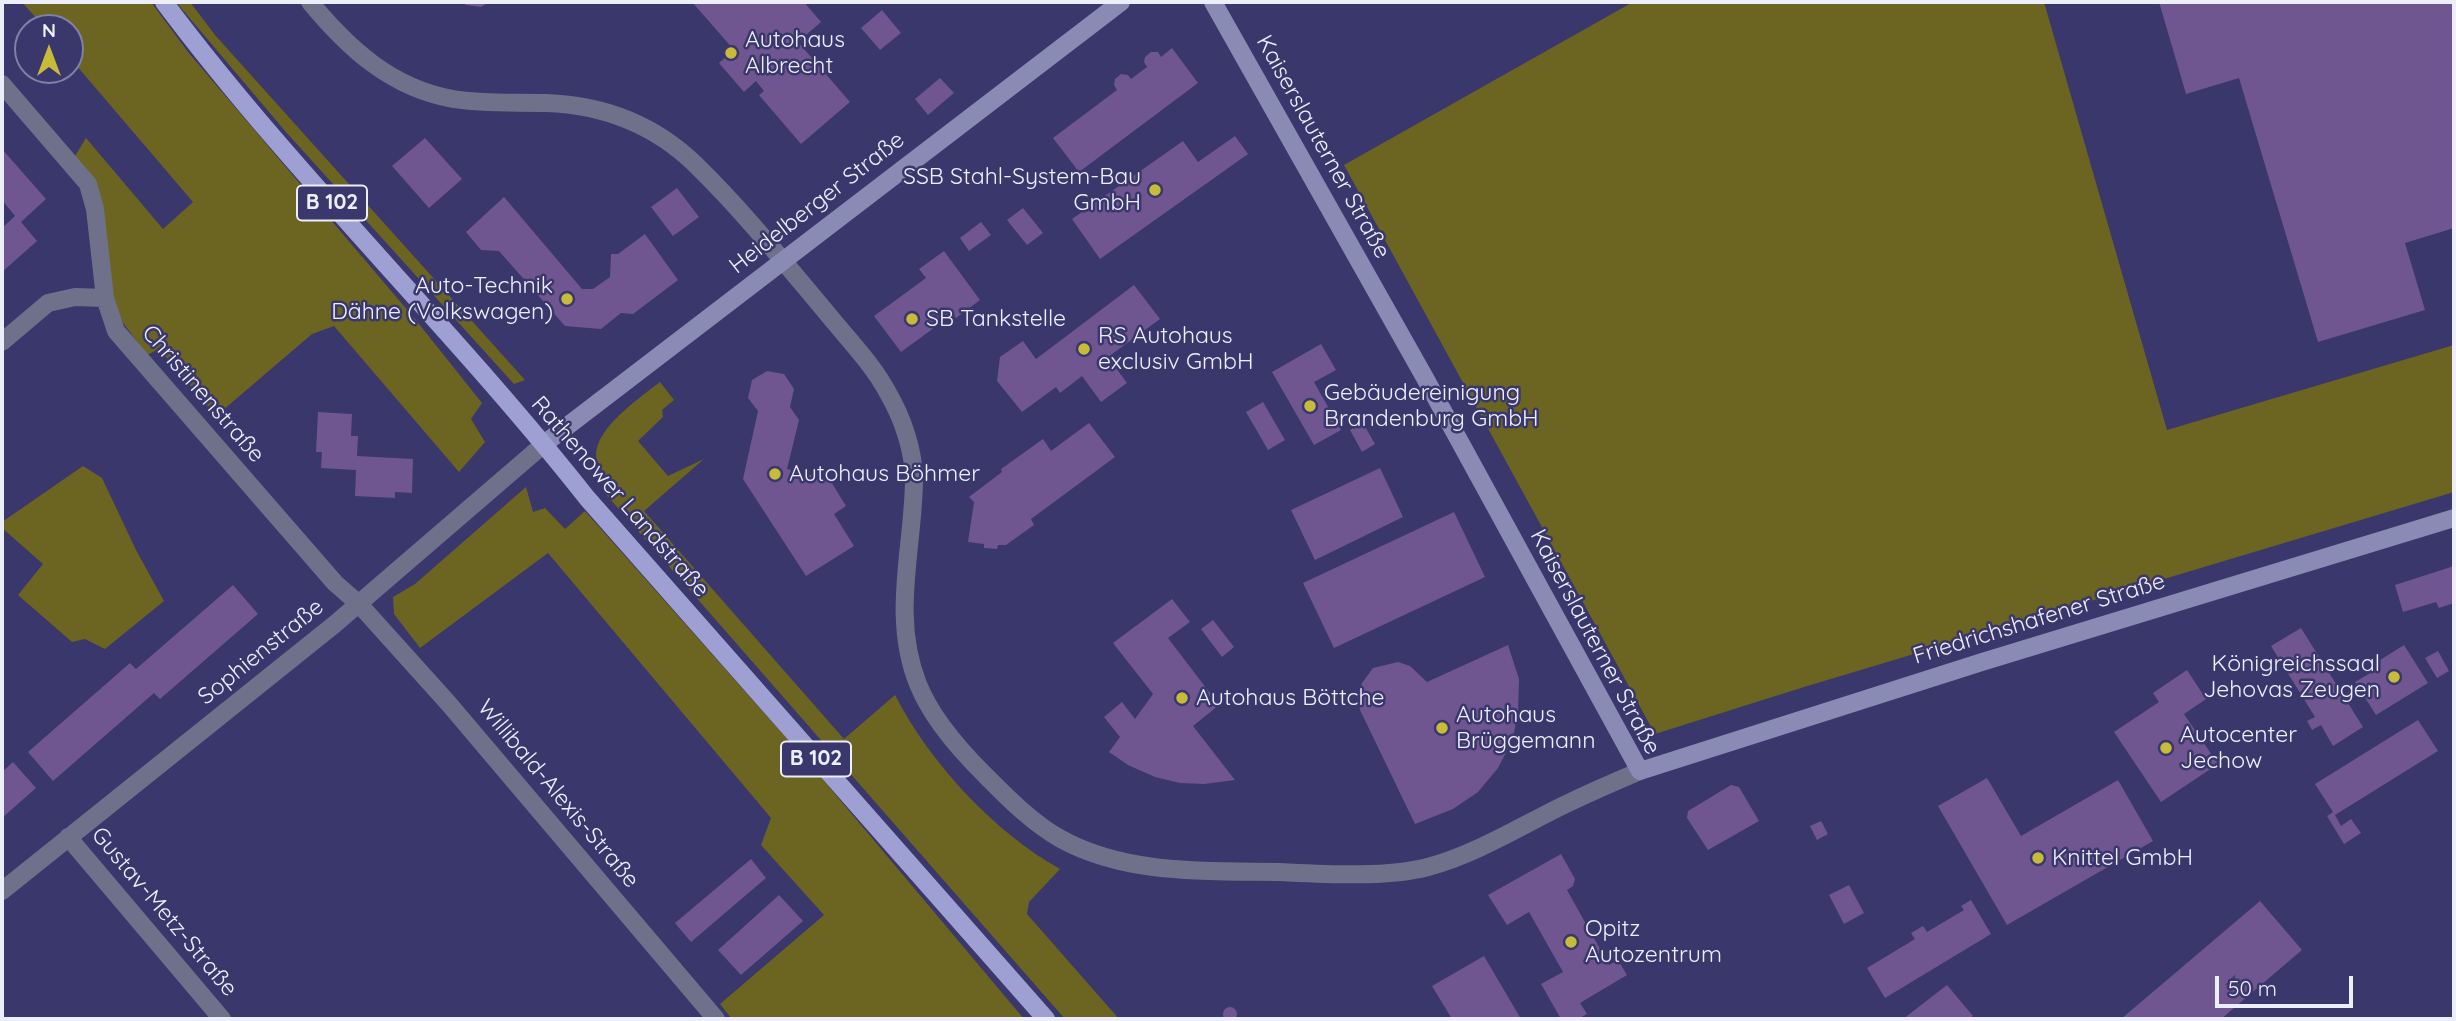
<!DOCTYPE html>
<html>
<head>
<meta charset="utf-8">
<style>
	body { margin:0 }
	#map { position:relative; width:2456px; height:1021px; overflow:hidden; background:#39376c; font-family:Quicksand,sans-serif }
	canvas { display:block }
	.frame { position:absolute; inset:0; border:4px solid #edeefb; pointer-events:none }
	.north { position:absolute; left:14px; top:14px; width:70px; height:70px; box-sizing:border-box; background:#39376c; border:2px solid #8180a5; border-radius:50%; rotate:0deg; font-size:19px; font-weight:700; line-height:28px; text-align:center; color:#edeefb }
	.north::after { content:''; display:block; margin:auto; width:24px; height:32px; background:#c9bb3a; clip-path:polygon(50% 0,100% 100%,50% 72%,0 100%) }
	.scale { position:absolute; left:2215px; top:976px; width:138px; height:32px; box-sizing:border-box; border:4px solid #edeefb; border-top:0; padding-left:9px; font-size:21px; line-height:24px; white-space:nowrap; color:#edeefb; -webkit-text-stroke:5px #39376c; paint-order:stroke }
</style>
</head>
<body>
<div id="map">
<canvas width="2456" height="1021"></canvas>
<div class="frame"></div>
<div class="north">N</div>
<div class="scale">50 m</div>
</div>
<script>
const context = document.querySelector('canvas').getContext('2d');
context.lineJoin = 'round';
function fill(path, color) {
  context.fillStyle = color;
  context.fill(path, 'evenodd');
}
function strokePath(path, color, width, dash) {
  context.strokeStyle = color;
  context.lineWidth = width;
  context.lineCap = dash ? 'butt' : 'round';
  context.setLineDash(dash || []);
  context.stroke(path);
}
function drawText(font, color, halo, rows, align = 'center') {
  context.font = font + ' Quicksand,sans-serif';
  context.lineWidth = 5;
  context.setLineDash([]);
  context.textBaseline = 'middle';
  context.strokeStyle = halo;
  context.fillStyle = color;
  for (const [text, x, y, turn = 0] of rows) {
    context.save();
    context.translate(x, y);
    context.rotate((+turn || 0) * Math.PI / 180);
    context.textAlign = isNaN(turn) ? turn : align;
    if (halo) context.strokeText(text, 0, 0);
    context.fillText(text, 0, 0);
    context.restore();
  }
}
const green = new Path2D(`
	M22,2H151L188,52L415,319L482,403L471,419L485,442L459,472L334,326L312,334L216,416L159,349L147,355L115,312L75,156L86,138L163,229L193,202L70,58V28H45Z
	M176,2H190L215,35L525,380L514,384L286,132Z
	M1633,2H2044L2167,430L2454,345V492L1804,687L1655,734L1344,165Z
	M660,382L674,400L662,410L663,417L638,441L668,476L704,459L644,511L844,739L895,695C929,762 995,833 1060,869L1029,902L1027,914L1119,1019H1065L603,491L610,482C606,476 601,469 598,463C586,434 641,397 660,382Z
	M83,466L102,478L136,550L164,601L105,649L85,639L72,642L18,595L43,564L2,528V522Z
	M526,487L533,512L545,508L565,529L585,511L819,775L1024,1019H732L720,1004L824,915L761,845L771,818L548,553L420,648L394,614L393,597L415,584Z`);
const building = new Path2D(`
	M463,2H489L481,7L466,5Z
	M692,2H804L821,22L798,42L850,102L801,144L759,95L764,91L756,81L744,92L719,63L734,50Z
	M2159,2H2454V228L2405,243L2425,310L2318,342L2239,78L2186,94Z
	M882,10L901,33L880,50L861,28Z
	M1172,48L1198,83L1079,172L1053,138L1117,90L1114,85L1115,79L1121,74L1128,75L1131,79L1147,67L1144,62L1145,57L1151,52H1158L1161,57Z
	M940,78L954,93L928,115L915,99Z
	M1235,136L1248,154L1100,259L1072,219L1183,141L1198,162Z
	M425,138L462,179L429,208L392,166Z
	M2,149L46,199L21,222L37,241L2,272V228L15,216L2,200Z
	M677,188L699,217L673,236L651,207Z
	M504,197L582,289H593L610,277L611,254H618L645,234L678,280L633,314L621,313L601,329L565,326L499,251L481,250L466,232Z
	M1023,208L1043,233L1027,245L1007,220Z
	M981,222L991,235L969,251L960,238Z
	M944,251L980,300L956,318L953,314L901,352L874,316L926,278L919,269Z
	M1134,285L1160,319L1108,357L1127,383L1101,402L1082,376L1060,393L1056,387L1022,412L997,381L1000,357L1023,341L1036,359Z
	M1321,344L1336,370L1314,382L1341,430L1314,445L1272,372Z
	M767,371L784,374L794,389L790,407L799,420L787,469L830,480L846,506L834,514L854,546L806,576L743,479L758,411L748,398L752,380Z
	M1263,402L1285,440L1268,450L1246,412Z
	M318,412L352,414L351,436H358L357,456L413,459L412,493L395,492V498L355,496L356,470L321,468L322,452H316Z
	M1089,423L1115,457L1031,519L1034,525L1006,545H998L997,549L984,548V544L968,542L974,502L969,497L1002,472L1001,469L1043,439L1051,451Z
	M1363,423L1375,444L1362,452L1350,430Z
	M1380,468L1403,517L1315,560L1291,510Z
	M1454,512L1485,577L1334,648L1303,583Z
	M2454,566V596L2452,597L2454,603L2439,608L2436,602L2403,612L2395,585Z
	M233,585L258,614L160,699L154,693L53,781L28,752L130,663L136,669Z
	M1172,599L1190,622L1168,638L1219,705L1193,726L1235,780L1204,784L1180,783L1155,777L1128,765L1109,752L1120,737L1104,717L1122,702L1135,719L1153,694L1113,643Z
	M1213,620L1234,647L1222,657L1201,629Z
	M2301,628L2363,727L2333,746L2321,725L2312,730L2307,721L2315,717L2271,646Z
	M1508,645L1519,679L1518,714L1512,741L1498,768L1478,792L1453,809L1415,824L1360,710L1358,696L1362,683L1373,668L1398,662L1410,666L1427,682Z
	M2404,645L2428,683L2376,715L2355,682L2372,672L2369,667Z
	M2438,651L2449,671L2437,678L2425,658Z
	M2187,670L2206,699L2184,714L2218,764L2161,802L2114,732L2159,702L2153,693Z
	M2418,720L2438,751L2335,815L2341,826L2351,819L2361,833L2344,844L2327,816L2333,812L2315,784Z
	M13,762L36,788L2,818V772Z
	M1987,778L2021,836L2118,780L2153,841L2007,925L1938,806Z
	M1731,785L1739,787L1759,821L1708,850L1687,818L1688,811Z
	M1821,821L1828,834L1817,840L1810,826Z
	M1561,854L1575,879L1573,886L1567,890L1609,965L1618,960L1627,975L1580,1003L1587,1014L1578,1019H1561L1541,984L1563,972L1529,912L1507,925L1488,895Z
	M751,859L766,878L691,942L675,923Z
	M1849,885L1864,913L1844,924L1829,895Z
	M779,895L803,921L741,975L718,950Z
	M1971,900L1991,934L1885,998L1867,968L1915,939L1911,933L1923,926L1927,932L1964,910L1961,906Z
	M2260,901L2302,950L2221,1019H2121Z
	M1484,956L1521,1019H1452L1432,986Z
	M1947,985L1973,1016L1969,1019H1903Z
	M1223 1014a7 7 0 1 1 14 0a7 7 0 1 1-14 0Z`);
const street = new Path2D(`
	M310,2C348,48 391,88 453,99C483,104 515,102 546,103C603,105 655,125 696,165C743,211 784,262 826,312C847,338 872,363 888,393C903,419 914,451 914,481C913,550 891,617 918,684C931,717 958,748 983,773C1007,797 1032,823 1061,839C1126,875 1208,871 1280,872C1323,874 1387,878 1428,867C1476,854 1519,827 1564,805C1589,793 1614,782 1640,771
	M2,84L88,184L95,209L105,298L116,331L335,583L359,604L449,704L716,1019
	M2,342L48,303L75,297L105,298
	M68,837L222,1019
	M2,891L335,624L544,444`);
const secondary = new Path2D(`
	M1213,2L1425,378L1640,771L1982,662L2454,518
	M544,444L1121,2`);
const primary = new Path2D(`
	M164,2C294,176 453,328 587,498L1046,1019`);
const markers = [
	[731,53,7,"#c9bb3a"],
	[1155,190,7,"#c9bb3a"],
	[567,299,7,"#c9bb3a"],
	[912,319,7,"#c9bb3a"],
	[1084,349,7,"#c9bb3a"],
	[1310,406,7,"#c9bb3a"],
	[775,474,7,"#c9bb3a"],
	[2394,677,7,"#c9bb3a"],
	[1182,698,7,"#c9bb3a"],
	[1442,728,7,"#c9bb3a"],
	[2166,748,7,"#c9bb3a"],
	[2038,858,7,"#c9bb3a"],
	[1571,942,7,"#c9bb3a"]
];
const shields = [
	[332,203,70],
	[816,759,70]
];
const shieldNames = [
	["B 102",332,203],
	["B 102",816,759]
];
const poiNames = [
	["Autohaus",745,40],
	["Albrecht",745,66],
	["SSB Stahl-System-Bau",1141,177,"right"],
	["GmbH",1141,203,"right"],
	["Auto-Technik",553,286,"right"],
	["Dähne (Volkswagen)",553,312,"right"],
	["SB Tankstelle",926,319],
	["RS Autohaus",1098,336],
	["exclusiv GmbH",1098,362],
	["Gebäudereinigung",1324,393],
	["Brandenburg GmbH",1324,419],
	["Autohaus Böhmer",789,474],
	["Königreichssaal",2380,664,"right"],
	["Jehovas Zeugen",2380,690,"right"],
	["Autohaus Böttche",1196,698],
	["Autohaus",1456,715],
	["Brüggemann",1456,741],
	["Autocenter",2180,735],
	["Jechow",2180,761],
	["Knittel GmbH",2052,858],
	["Opitz",1585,929],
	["Autozentrum",1585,955]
];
const streetNames = [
	["Kaiserslauterner Straße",1323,147,61],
	["Heidelberger Straße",817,203,-38],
	["Christinenstraße",203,394,49],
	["Rathenower Landstraße",620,497,49],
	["Friedrichshafener Straße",2039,619,-17],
	["Kaiserslauterner Straße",1595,642,62],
	["Sophienstraße",261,652,-39],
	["Willibald-Alexis-Straße",558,794,50],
	["Gustav-Metz-Straße",164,912,50]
];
fill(green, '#6c6521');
fill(building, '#6f5690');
strokePath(street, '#6f718a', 18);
strokePath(secondary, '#8a8bb4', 18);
strokePath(primary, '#9ea0d4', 18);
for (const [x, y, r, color] of markers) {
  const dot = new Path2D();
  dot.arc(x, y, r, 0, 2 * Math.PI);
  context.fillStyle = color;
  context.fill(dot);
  strokePath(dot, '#39376c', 2.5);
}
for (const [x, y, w] of shields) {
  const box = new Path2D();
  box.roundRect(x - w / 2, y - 17.5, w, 35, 5);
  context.fillStyle = '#39376c';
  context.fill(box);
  strokePath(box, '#edeefb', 2);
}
drawText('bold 21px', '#edeefb', null, shieldNames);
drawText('23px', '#edeefb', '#39376c', poiNames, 'left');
drawText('23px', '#edeefb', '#39376c', streetNames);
</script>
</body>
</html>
